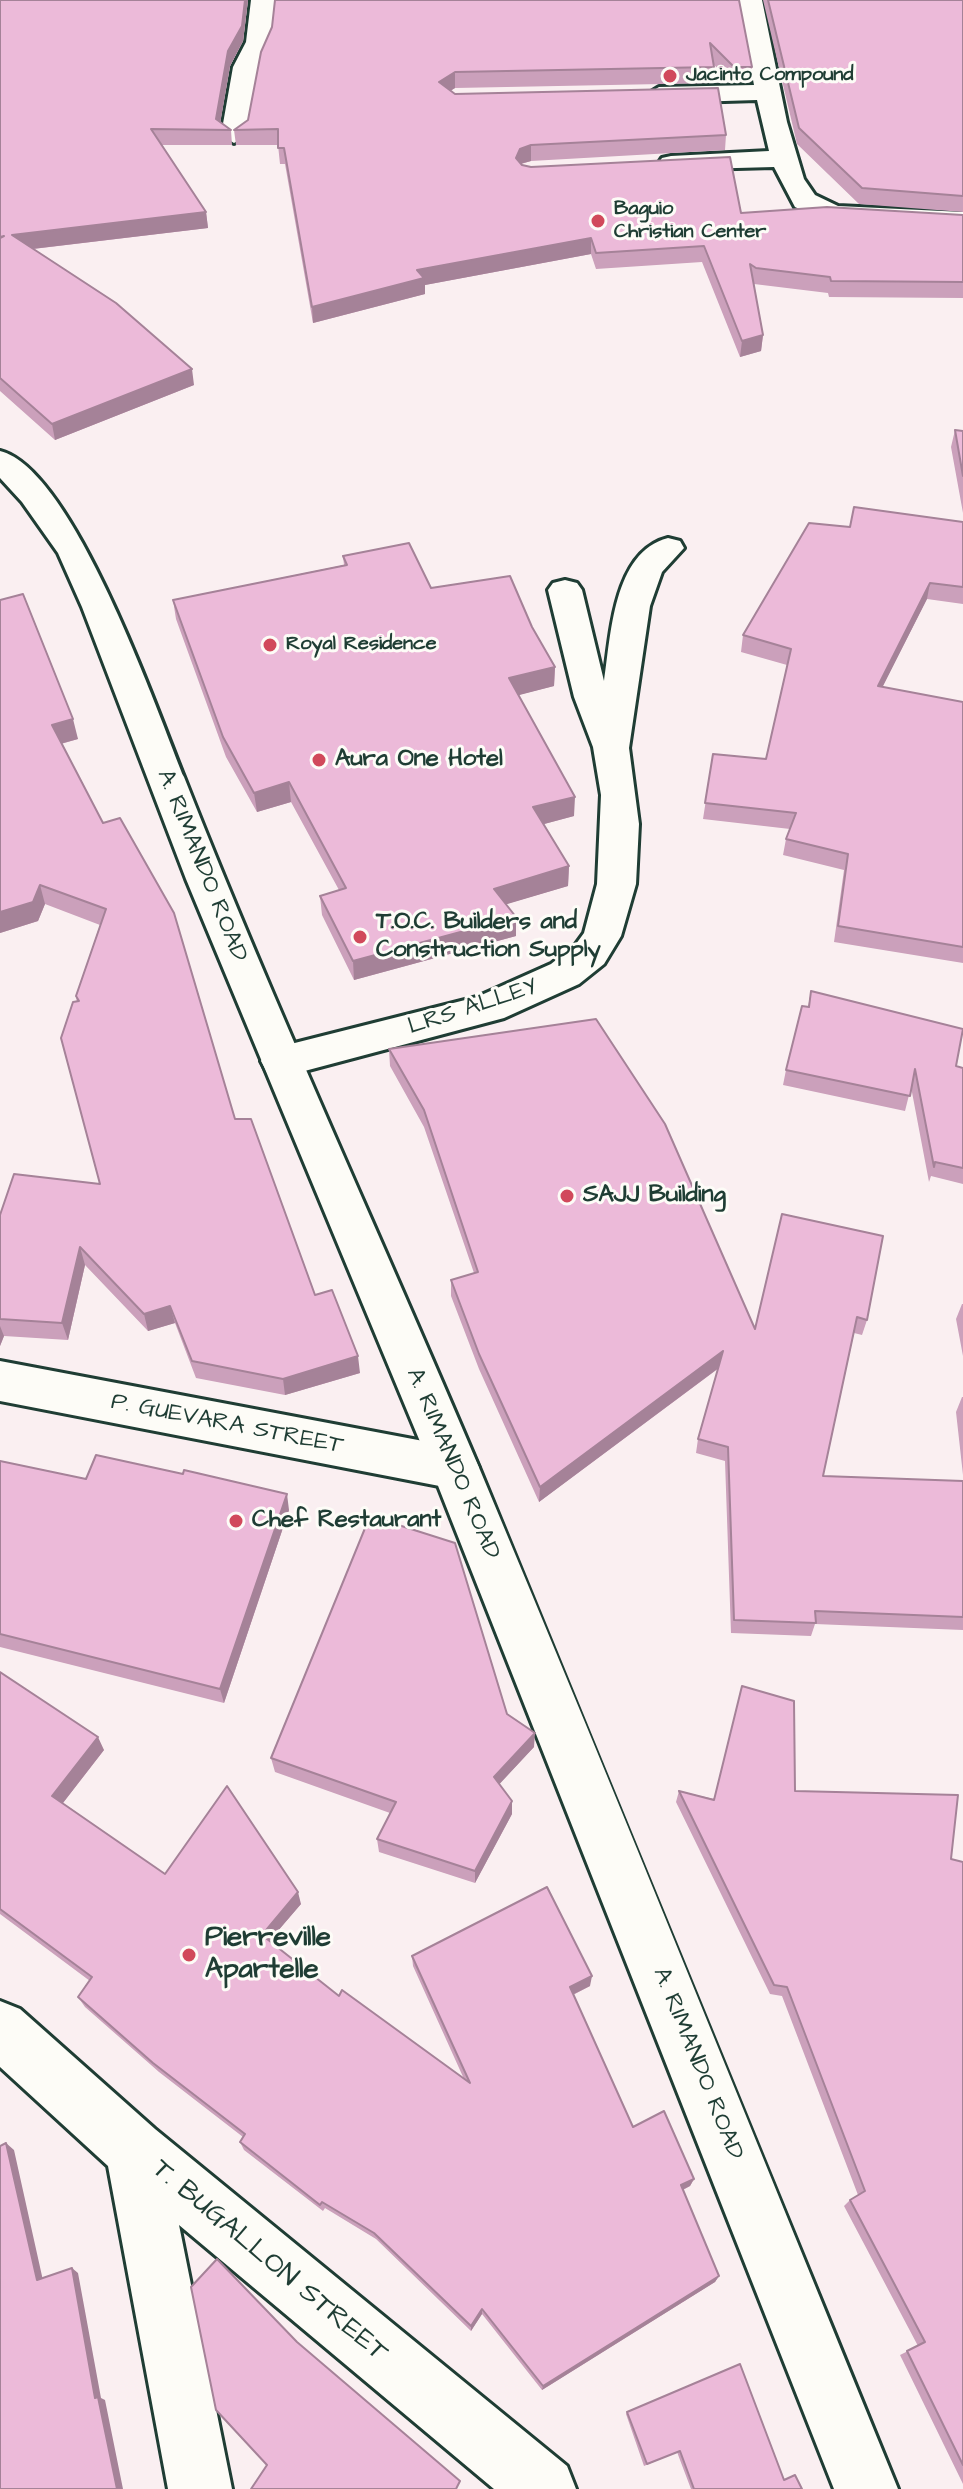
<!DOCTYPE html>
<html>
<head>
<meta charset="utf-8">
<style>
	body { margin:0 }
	canvas { display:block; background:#faeff1 }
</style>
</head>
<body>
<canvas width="963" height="2489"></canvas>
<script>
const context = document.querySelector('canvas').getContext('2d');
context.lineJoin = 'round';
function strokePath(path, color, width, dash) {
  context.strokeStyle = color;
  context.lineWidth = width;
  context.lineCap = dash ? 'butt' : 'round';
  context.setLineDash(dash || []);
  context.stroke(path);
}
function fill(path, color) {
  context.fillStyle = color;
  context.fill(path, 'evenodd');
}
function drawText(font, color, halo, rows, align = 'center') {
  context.font = font + ' "Architects Daughter",sans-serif';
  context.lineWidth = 6;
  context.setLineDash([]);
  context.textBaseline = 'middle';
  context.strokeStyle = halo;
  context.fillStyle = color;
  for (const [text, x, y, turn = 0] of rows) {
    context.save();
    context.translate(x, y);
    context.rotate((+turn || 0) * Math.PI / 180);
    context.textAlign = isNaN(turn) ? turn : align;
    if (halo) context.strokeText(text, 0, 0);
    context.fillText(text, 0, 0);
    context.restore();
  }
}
const minor = new Path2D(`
	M251,0H275L270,42L259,67L247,135L234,143L221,135L233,67L246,42Z
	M738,0H762L787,122L804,179L815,195L838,206L963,212V228L823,220L795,207L774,167L662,170L658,164L662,158L671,156L769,151L757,100L659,103L646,95L659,87L754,85Z
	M668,538L680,541L684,548L662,572L650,606L629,748L639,824L636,884L621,936L604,964L579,984L504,1018L282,1077L267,1072L261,1061L267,1050L477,997L551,964L576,944L584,933L597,884L601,795L593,747L574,697L548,590L553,583L565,580L577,583L582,590L604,681C611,636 613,552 668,538Z
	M0,1361L455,1447L472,1453L479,1468L472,1483L455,1489L0,1401Z
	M0,2001L20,2009L155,2129L567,2466L576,2489H494L179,2225L232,2489H168L108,2166L0,2067Z`);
const major = new Path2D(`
	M0,451C73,469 156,708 184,777C276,1011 382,1238 480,1470C622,1808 759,2149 898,2489H834L431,1468L186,879L82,607L58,553L22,502L0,478Z`);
const wall = new Path2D(`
	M0,0H248L243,41L230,66L220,122L231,130L232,145H162L206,212L208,228L33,249L194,385L55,440L0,391Z
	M739,0L752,67L750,82H733L713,64V83L455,88L450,91L455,94L726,135L725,150L531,161L521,164L522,165L741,213L963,215V298L829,297L828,293L754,284L763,335L761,351L740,357L702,262L596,269L591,254L425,285V294L313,323L285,164H280L278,145H236L234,130L248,120L272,27Z
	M763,0H963V212L859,204L797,144Z
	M955,430L963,431V513L951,447Z
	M963,522V604L927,599L882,687L963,702V963L834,942L844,870L783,855L786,839L790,829L703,819L713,754L766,759L787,665L741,652L743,635L850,527Z
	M343,556L532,627L555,667L554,686L518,695L574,816L544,824L569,866L568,886L506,904L516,936L354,980L322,915L320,896L339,890L291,802L257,812L226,757L176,619L173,600L344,565Z
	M0,600L78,739L61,744L235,1119L315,1295L360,1373L285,1395L196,1378L175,1323L148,1331L85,1265L68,1340L4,1336L0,1346V1215L100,1184L76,996L100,925L45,904L38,921L0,933Z
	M811,991L956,1066L963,1068V1184L931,1176L929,1182L911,1087L905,1111L783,1085L786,1070L808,1007Z
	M389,1049L755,1329L782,1214L867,1320L862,1335L854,1333L823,1476L963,1481V1630L815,1624L811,1636L731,1633L725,1461L696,1453L698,1439L719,1368L539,1502L479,1369L451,1296V1280L474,1273L424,1127L390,1066Z
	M962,1304H963V1356L956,1319Z
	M962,1397H963V1475L956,1412Z
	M0,1461L86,1479L289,1510L224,1703L0,1647Z
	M0,1672L104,1750L63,1803L165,1874L301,1904L269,1941L339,1996L464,2079L413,1966L412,1956L590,1986L573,1995L633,2127L694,2179L690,2186L683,2190L719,2276L715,2282L542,2390L482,2314L471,2331L376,2239L325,2208L323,2211L244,2150L240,2142L243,2137L159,2072L85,2007L78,1997L90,1981L0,1914Z
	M507,1714L534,1747L499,1784L512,1801V1814L475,1883L379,1852L377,1839L390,1813L275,1772L271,1758Z
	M679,1791L714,1799L795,1791L951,1859L963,1862V2484L900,2355L918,2346L844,2206L850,2200L858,2195L782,1996L770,1994L676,1802Z
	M627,2412L784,2479L802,2489H691L677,2452L644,2466L626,2414Z`);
const shadedWall = new Path2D(`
	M245,0H248L243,41L230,66L219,130L216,119L228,51Z
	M455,72V88L439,98V82Z
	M531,145V161L520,164L516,158L520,149Z
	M206,212L208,228L15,251L12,235Z
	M591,238V254L425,285V294L313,323L312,307L417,270Z
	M763,335L761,351L740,357L742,341Z
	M192,369L194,385L55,440L52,424Z
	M930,583L927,599L875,702L878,686Z
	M555,667L554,686L508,698L509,678Z
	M73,719L78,739L56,745L52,725Z
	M289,782L291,802L257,812L254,793Z
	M575,797L574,816L533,827V807Z
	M569,866L568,886L494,908V889Z
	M40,885L45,904L38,921L0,933V912Z
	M516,917V936L354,980L353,961Z
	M80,1247L85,1265L68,1340L62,1323Z
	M170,1306L175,1323L148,1331L144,1314Z
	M0,1326L4,1336L0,1346Z
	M723,1351L720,1367L539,1502L540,1487Z
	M358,1356L360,1373L285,1395L283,1379Z
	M287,1494L289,1510L224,1703L220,1689Z
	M535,1733L534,1747L494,1790V1777Z
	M98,1737L104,1750L59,1808L52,1796Z
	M512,1801V1814L475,1883V1871Z
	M298,1892L301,1904L265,1946L262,1935Z
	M592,1976L590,1986L568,1997L570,1987Z
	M6,2143L14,2150L44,2285L37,2280Z
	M694,2179L690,2186L678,2192L681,2185Z
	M72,2268L78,2273L101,2398L105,2400L123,2489H117L95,2398Z
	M719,2276L715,2282L542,2390L543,2386Z
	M482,2309V2314L471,2331V2326Z`);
const building = new Path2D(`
	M0,0H245L242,26L228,51L216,119L231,130L151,129L206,212L12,235L116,303L192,369L52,424L0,378V238L4,236L0,237Z
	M275,0H739L752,67H734L710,43L714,67L455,72L439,82L455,94L718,88L726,135L531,145L520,149L516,158L522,165L531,167L730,157L741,213L827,207L963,215V282L831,281L830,277L756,268L750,264L763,335L742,341L704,246L596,253L591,238L417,270L424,278L312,307L284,148H278V129L234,130L248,120L261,52L272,27Z
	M768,0H963V196L862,188L799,128Z
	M955,430L963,431V476Z
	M854,507L963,522V587L930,583L878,686L963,702V947L838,926L848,854L786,839L796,813L705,803L713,754L766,759L791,649L743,635L809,523L850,527Z
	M409,543L431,588L510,576L532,627L555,667L509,678L575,797L533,807L569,866L494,889L516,917L353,961L320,896L346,888L289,782L254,793L223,737L173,600L347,565L343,556Z
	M23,594L73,719L52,725L103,823L120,818L174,913L235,1119H251L315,1295L332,1290L358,1356L283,1379L192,1361L170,1306L144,1314L80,1247L62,1323L0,1319V1215L14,1174L100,1184L61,1038L73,1002L79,1001L76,996L106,909L40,885L33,902L0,912V600Z
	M811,991L963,1029L956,1066L963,1068V1168L935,1162L934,1167L915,1069L910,1096L786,1070L802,1006L809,1007Z
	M596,1019L665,1124L755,1329L782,1214L883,1236L867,1320L857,1317L823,1476L963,1481V1617L815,1611L816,1623L734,1620L728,1447L698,1439L723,1351L540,1487L479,1354L451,1280L478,1272L424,1110L389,1049Z
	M96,1455L183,1474L184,1470L287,1494L220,1689L0,1634V1461L86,1479Z
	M370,1516L455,1543L507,1714L535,1733L494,1777L512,1801L475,1871L377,1839L396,1802L271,1758Z
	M0,1672L98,1737L52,1796L165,1874L227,1786L298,1892L262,1935L339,1996L342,1990L470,2083L412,1956L547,1887L592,1976L570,1987L633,2127L664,2111L694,2179L681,2185L719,2276L543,2386L482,2309L471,2326L374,2233L322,2202L320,2205L240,2142L245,2134L153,2063L78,1997L92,1977L0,1909Z
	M742,1686L794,1701L795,1791L958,1795L951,1859L963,1862V2465L907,2351L925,2342L850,2200L865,2191L787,1987L774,1985L679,1791L714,1800Z
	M6,2143L37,2280L72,2268L95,2398L98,2397L117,2489H0V2146Z
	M217,2259L297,2342L460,2481L456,2489H251L267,2465L216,2410L191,2287Z
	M740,2364L784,2480L795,2475L802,2489H694L680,2451L647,2464L627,2412Z`);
const markers = [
	[670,76,8,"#d1495b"],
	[598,221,8,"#d1495b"],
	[270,645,8,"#d1495b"],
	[319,760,8,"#d1495b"],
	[360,937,8,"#d1495b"],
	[567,1196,8,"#d1495b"],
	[236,1521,8,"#d1495b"],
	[189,1955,8,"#d1495b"]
];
const farPoinames = [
	["Jacinto Compound",686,76],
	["Baguio",614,210],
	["Christian Center",614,233],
	["Royal Residence",286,645]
];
const poiNames = [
	["Aura One Hotel",335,760],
	["T.O.C. Builders and",376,923],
	["Construction Supply",376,951],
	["SAJJ Building",583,1196],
	["Chef Restaurant",252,1521]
];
const streetNames = [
	["A. RIMANDO ROAD",201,866,68],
	["LRS ALLEY",473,1008,-18],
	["P. GUEVARA STREET",227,1425,11],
	["A. RIMANDO ROAD",452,1464,67],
	["A. RIMANDO ROAD",697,2064,68]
];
const nearPoinames = [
	["Pierreville",205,1939],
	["Apartelle",205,1971]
];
const nearStreetnames = [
	["T. BUGALLON STREET",269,2262,40]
];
strokePath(minor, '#1f3d34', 6);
strokePath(major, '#1f3d34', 6);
fill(minor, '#fdfcf7');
fill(major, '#fdfcf7');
fill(wall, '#cba0bb');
fill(shadedWall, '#a58298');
fill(building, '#ecbad9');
strokePath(building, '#a58298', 2);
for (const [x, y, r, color] of markers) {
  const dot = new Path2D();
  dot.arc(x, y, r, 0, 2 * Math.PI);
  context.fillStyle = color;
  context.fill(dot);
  strokePath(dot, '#fdfcf7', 3);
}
drawText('bold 20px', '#1f3d34', '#fdfcf7', farPoinames, 'left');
drawText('bold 24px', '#1f3d34', '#fdfcf7', poiNames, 'left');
drawText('24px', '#1f3d34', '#fdfcf7', streetNames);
drawText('bold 28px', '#1f3d34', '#fdfcf7', nearPoinames, 'left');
drawText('28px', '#1f3d34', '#fdfcf7', nearStreetnames);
</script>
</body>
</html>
